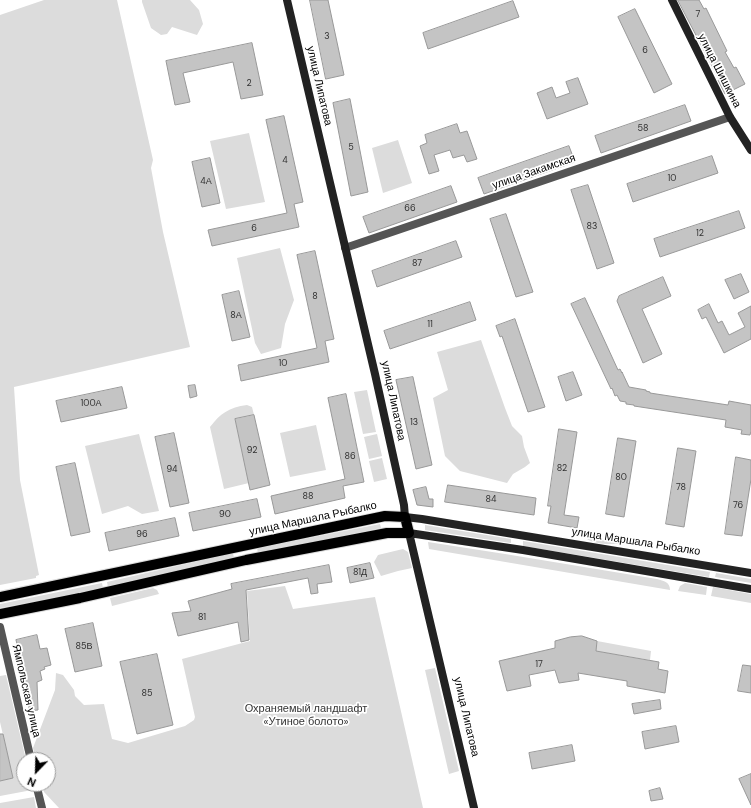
<!DOCTYPE html>
<html>
<head>
<meta charset="utf-8">
<style>
	body { margin:0 }
	#map { position:relative; width:751px; height:808px; overflow:hidden; background:#fff; font-family:"DM Sans",sans-serif }
	canvas { display:block }
	.north { position:absolute; left:16px; top:752px; width:40px; height:40px; box-sizing:border-box; background:#fff; border:1px solid #999; border-radius:50%; rotate:203deg; font-size:11px; font-weight:700; line-height:16px; text-align:center; color:#000 }
	.north::after { content:''; display:block; margin:auto; width:14px; height:18px; background:#000; clip-path:polygon(50% 0,100% 100%,50% 72%,0 100%) }
</style>
</head>
<body>
<div id="map">
<canvas width="751" height="808"></canvas>
<div class="north">N</div>
</div>
<script>
const context = document.querySelector('canvas').getContext('2d');
context.lineJoin = 'round';
function fill(path, color) {
  context.fillStyle = color;
  context.fill(path, 'evenodd');
}
function strokePath(path, color, width, dash) {
  context.strokeStyle = color;
  context.lineWidth = width;
  context.lineCap = dash ? 'butt' : 'round';
  context.setLineDash(dash || []);
  context.stroke(path);
}
function drawText(font, color, halo, rows, align = 'center') {
  context.font = font + ' "DM Sans",sans-serif';
  context.lineWidth = 3.5;
  context.setLineDash([]);
  context.textBaseline = 'middle';
  context.strokeStyle = halo;
  context.fillStyle = color;
  for (const [text, x, y, turn = 0] of rows) {
    context.save();
    context.translate(x, y);
    context.rotate((+turn || 0) * Math.PI / 180);
    context.textAlign = isNaN(turn) ? turn : align;
    if (halo) context.strokeText(text, 0, 0);
    context.fillText(text, 0, 0);
    context.restore();
  }
}
const green = new Path2D(`
	M44,0H117L153,160L151,168L163,232L190,347L14,387L20,480L39,575L36,576V578L0,585V15Z
	M142,0H190L199,10L203,24L197,35L172,27L167,34L161,35L151,28L142,2Z
	M249,133L265,202L226,209L210,141Z
	M398,140L412,183L383,193L372,148Z
	M280,248L294,300L285,324L281,348L261,354L255,343L237,258Z
	M481,340L505,408L512,426L522,436L524,447L530,463L525,467L513,474L507,483L460,471L445,456L433,398L448,390L437,352Z
	M367,390L376,432L363,434L354,392Z
	M247,405L252,407L254,415L235,419L249,483L224,489L210,427C220,414 229,407 247,405Z
	M316,425L326,470L290,477L280,433Z
	M139,434L159,511L142,514L128,506L102,514L85,446Z
	M377,434L382,456L369,459L364,437Z
	M382,458L387,479L374,482L369,461Z
	M380,524L381,528L258,553L257,548Z
	M425,525L511,539V543L425,530Z
	M587,536L622,544C612,544 596,545 587,539Z
	M523,541L710,572L709,577L523,546Z
	M428,542L505,554L657,579C664,581 670,582 670,590L429,549Z
	M403,549L408,552L412,568L398,571L381,576L374,562L378,555Z
	M233,553L234,558L108,587L107,582Z
	M716,573L751,579V583L715,577Z
	M102,583L103,588L0,608V604Z
	M685,583L707,587L706,595L678,591L680,586Z
	M285,586L293,609L375,597L423,808H59L44,792L42,784H48V760H36L33,748L55,690L56,673L63,675L74,690L75,696L84,705L104,704L112,739L128,743L185,726L194,720L195,717L182,659L250,641L247,591Z
	M713,587L751,594V603L711,596Z
	M153,588L157,590L159,594L112,606L110,598Z
	M597,641L651,651L650,660L596,651Z
	M435,668L459,771L449,774L425,670Z
	M6,675L26,760H24V784H31L32,790L0,796V781L13,778L0,722V676Z
	M34,797L36,808H0V803Z`);
const building = new Path2D(`
	M310,0H328L344,75L326,79Z
	M678,0H699L704,9L706,8L727,51L725,52L734,68L736,67L745,84L725,94L718,80H719Z
	M513,1L519,17L428,49L423,33Z
	M635,9L672,84L654,93L618,17Z
	M252,43L263,95L241,99L233,62L183,73L190,102L175,105L166,61Z
	M578,78L588,104L547,119L537,93L552,87L556,98L570,93L566,82Z
	M350,99L368,192L351,196L333,103Z
	M685,105L691,121L601,153L595,136Z
	M284,116L303,202L294,204L299,227L212,246L208,230L287,213L266,120Z
	M457,124L460,133L467,131L477,159L467,162L464,155L453,158L450,150L434,155L439,171L429,174L420,146L427,143L425,135Z
	M569,146L575,162L484,194L478,178Z
	M712,156L718,173L633,202L627,184Z
	M210,158L220,203L202,207L192,162Z
	M588,185L614,263L597,269L571,190Z
	M451,186L457,202L369,233L363,217Z
	M739,211L745,228L660,257L654,239Z
	M506,214L533,292L516,297L490,219Z
	M456,241L462,257L377,287L372,271Z
	M315,251L334,339L325,341L329,362L241,381L238,365L317,348L297,255Z
	M741,274L749,292L734,299L725,280Z
	M663,277L671,296L642,309L662,354L643,363L617,301L619,296Z
	M239,291L250,337L232,341L222,295Z
	M585,298L618,370L620,369L622,373V372L629,387L646,390V391L650,392V393L728,405L729,401L751,405V431L750,435L741,434L742,430L725,427L726,420L634,406V405L626,404V402L620,401L617,395L615,396L612,388L611,389L571,304Z
	M470,302L476,320L390,349L384,331Z
	M709,304L718,323L722,321L729,335L745,327L738,313L751,306V339L724,353L706,317L702,319L698,310Z
	M515,319L545,407L528,412L502,336L500,337L496,326Z
	M573,372L582,395L566,401L558,377Z
	M413,377L432,465L416,469L396,380Z
	M195,385L197,396L190,398L188,386Z
	M122,387L127,408L61,422L56,401Z
	M346,394L364,482L343,486L345,498L275,514L271,496L345,479L328,398Z
	M254,415L270,485L250,490L235,419Z
	M559,429L577,432L564,515L579,517L577,528L548,523L551,506H548Z
	M174,433L189,503L170,507L155,437Z
	M618,438L636,441L624,517L606,514Z
	M678,448L696,451L684,527L666,524Z
	M736,457L751,460V479L742,536L725,534Z
	M75,463L90,532L71,536L56,467Z
	M448,485L536,498L534,515L445,502Z
	M426,487L429,499H433V507L417,505L413,490Z
	M257,499L261,517L193,531L189,513Z
	M175,518L179,536L109,551L105,533Z
	M370,563L374,578L350,583L347,568Z
	M329,565L332,582L317,584L318,593L311,594L308,578L246,590L249,640L241,642L238,622L178,636L172,613L191,611L188,601L232,589L231,584Z
	M93,623L102,666L75,672L65,629Z
	M37,635L40,649L47,648L51,665L44,667L45,669L40,671L42,680L37,682L38,710L29,711L28,683L26,684L23,671H21L16,648H18L16,640Z
	M582,636L597,641L596,651L659,662L658,669L668,671L665,693L627,686V681L578,673L579,680L559,683L555,670L529,675L531,686L507,691L499,661L555,648V641L570,637Z
	M157,654L173,725L137,734L120,662Z
	M743,665L751,666V693L738,691Z
	M660,700L661,709L634,714L632,704Z
	M676,726L679,742L645,749L642,732Z
	M0,734H3L13,778L0,781Z
	M572,745L575,761L532,769L529,753Z
	M751,774V805L739,779Z
	M660,788L663,799L651,801L649,791Z`);
const street = new Path2D(`
	M345,248L730,117
	M0,627L31,760
	M36,784L42,808`);
const secondary = new Path2D(`
	M287,0L375,374L404,505L405,517L422,519L751,573
	M672,0L730,117L751,150
	M474,808L409,533L523,550L751,589`);
const primary = new Path2D(`
	M0,597L385,516L405,517L409,533H387L246,560L80,598L0,614`);
const numberNames = [
	["7",698,15],
	["3",327,37],
	["6",645,51],
	["2",249,84],
	["58",643,129],
	["5",351,148],
	["4",285,161],
	["10",672,179],
	["4А",206,182],
	["66",410,209],
	["83",592,227],
	["6",254,229],
	["12",700,234],
	["87",417,264],
	["8",315,297],
	["8А",236,316],
	["11",430,325],
	["10",283,364],
	["100А",91,404],
	["13",414,423],
	["92",252,451],
	["86",350,457],
	["82",562,469],
	["94",172,470],
	["80",621,478],
	["78",681,488],
	["88",308,497],
	["84",491,500],
	["76",738,506],
	["90",225,515],
	["96",142,535],
	["81Д",360,573],
	["81",202,618],
	["85В",84,647],
	["17",539,665],
	["85",147,694]
];
const streetNames = [
	["улица Шишкина",719,71,63],
	["улица Липатова",319,86,77],
	["улица Закамская",534,172,-19],
	["улица Липатова",393,401,78],
	["улица Маршала Рыбалко",313,519,-12],
	["улица Маршала Рыбалко",636,542,9],
	["Ямпольская улица",26,691,77],
	["улица Липатова",466,717,77]
];
const parkNames = [
	["Охраняемый ландшафт",306,709],
	["«Утиное болото»",306,722]
];
fill(green, '#dcdcdc');
fill(building, '#c4c4c4');
strokePath(building, '#999', 1);
strokePath(primary, '#dbdbdb', 12);
strokePath(street, '#555', 8);
strokePath(secondary, '#222', 8);
strokePath(primary, '#000', 10);
drawText('9px', '#313131', null, numberNames);
drawText('11px', '#000', '#fff', streetNames);
drawText('11px', '#333', '#fff', parkNames);
</script>
</body>
</html>
